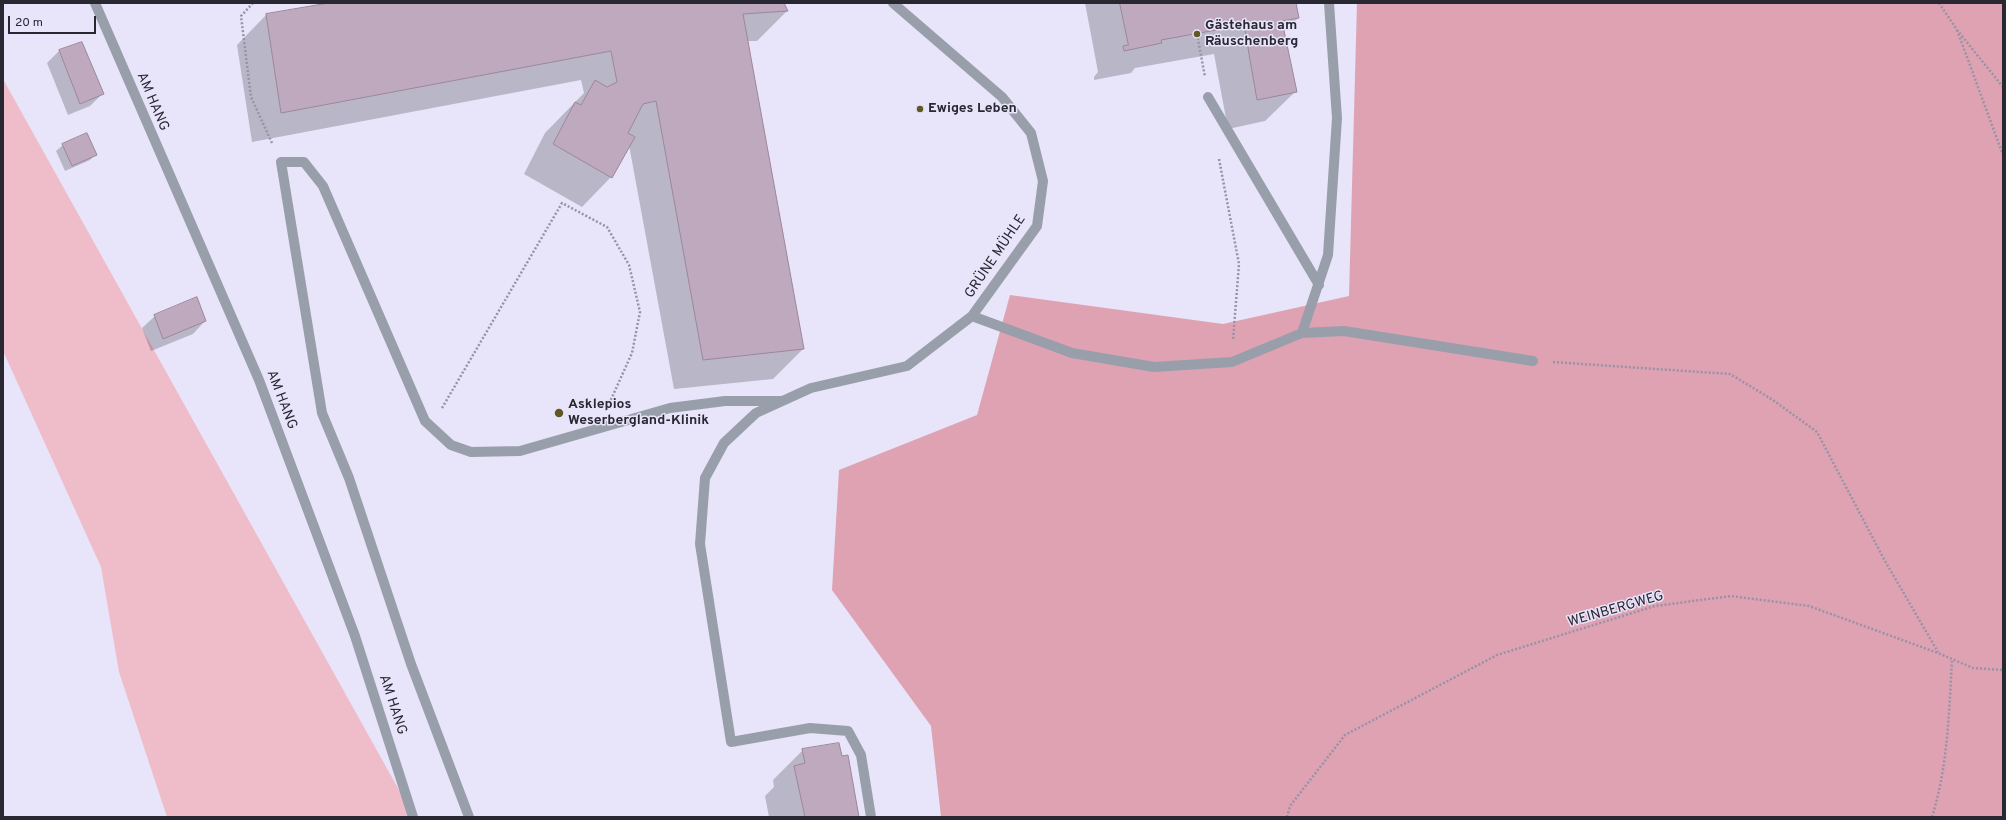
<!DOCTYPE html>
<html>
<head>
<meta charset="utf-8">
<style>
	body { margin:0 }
	#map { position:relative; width:2006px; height:820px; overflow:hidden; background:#e8e4fa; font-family:Overpass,sans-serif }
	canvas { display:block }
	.frame { position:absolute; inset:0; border:4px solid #292732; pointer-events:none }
	.scale { position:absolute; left:8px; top:16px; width:88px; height:18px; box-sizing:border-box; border:2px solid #292732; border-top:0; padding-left:5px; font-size:12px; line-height:14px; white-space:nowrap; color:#292732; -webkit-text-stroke:3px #e8e4fa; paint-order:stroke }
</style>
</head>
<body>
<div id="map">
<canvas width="2006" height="820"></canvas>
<div class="frame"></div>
<div class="scale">20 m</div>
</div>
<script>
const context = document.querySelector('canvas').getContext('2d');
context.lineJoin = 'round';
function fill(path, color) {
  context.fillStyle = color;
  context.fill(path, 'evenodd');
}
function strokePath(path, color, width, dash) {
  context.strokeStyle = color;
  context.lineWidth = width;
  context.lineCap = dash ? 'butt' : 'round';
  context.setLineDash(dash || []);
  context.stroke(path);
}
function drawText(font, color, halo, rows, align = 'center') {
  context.font = font + ' Overpass,sans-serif';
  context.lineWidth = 3;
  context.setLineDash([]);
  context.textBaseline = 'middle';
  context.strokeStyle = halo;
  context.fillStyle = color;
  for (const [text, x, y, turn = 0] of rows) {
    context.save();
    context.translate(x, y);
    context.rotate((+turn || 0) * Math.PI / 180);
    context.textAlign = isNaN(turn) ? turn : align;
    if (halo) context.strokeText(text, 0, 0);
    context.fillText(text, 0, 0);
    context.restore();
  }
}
const green = new Path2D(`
	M3,79L414,817H167L119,672L101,567L3,351Z`);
const forest = new Path2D(`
	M1357,3H2003V817H941L931,726L832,590L839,470L977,415L1010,295L1223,324L1349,296Z`);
const shadow = new Path2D(`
	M335,3H783L787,11L757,41H747L803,349L773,379L674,389L629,145L611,177L582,207L524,174L545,133L584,93L581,80L252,142L237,45L266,15Z
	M1085,3H1295L1298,18L1284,32L1295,92L1265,121L1228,129L1214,54L1135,68L1131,73L1094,80V77L1098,72Z
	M59,51L102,94L90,106L68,115L47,63Z
	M63,145L96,154L90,160L65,171L56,151Z
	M155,316L205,321L193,334L151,351L142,328Z
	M803,750L858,817H769L765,796L774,787L773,780Z`);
const building = new Path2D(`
	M329,3H784L788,11L743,14L804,349L703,360L656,101L643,104L628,133L635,137L612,178L553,144L575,102L581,105L595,80L607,87L617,82L611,51L281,113L266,14Z
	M1120,3H1296L1299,18L1282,21L1297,92L1257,100L1244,25L1161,40L1162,43L1124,51L1123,46L1128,45Z
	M82,42L104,94L80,104L59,50Z
	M87,133L97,155L72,166L62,144Z
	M197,297L206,321L163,339L154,315Z
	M839,743L842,756L848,755L859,817H805L794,766L805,763L802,749Z`);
const path = new Path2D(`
	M253,3L241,16L251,97L272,143
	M1939,3L1957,30L2003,87
	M1957,30L2003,155
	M1197,34L1205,77
	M1219,159L1239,264L1233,340
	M1553,362L1730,374L1773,400L1817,432L1885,561L1938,652
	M442,408L562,203L607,227L629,265L640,312L632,353L609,404
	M1287,817L1290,806L1345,735L1497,655L1655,606L1731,596L1809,606L1938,653L1973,668L2003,670
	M1932,817C1948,766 1949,712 1952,659`);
const minor = new Path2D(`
	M95,3L259,380L355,636L413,817
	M1208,97L1319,285
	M972,316L1072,353L1154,367L1232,362L1302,333L1344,331L1533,361
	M1302,333L1328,255L1337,118L1329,3
	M469,817L411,664L349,478L322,413L281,162H304L323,186L425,421L451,445L471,452L520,451L670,408L725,401H782
	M871,817L861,755L848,731L810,728L731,742L700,544L705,478L724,443L756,413L811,388L907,366L972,316L1037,226L1043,181L1031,133L1002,97L893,3`);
const markers = [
	[1197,34,4,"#605824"],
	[920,109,4,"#605824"],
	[559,413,5,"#605824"]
];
const poiNames = [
	["Gästehaus am",1205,26],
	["Räuschenberg",1205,42],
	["Ewiges Leben",928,109],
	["Asklepios",568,405],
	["Weserbergland-Klinik",568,421]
];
const streetNames = [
	["AM HANG",152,102,67],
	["GRÜNE MÜHLE",996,257,-56],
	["AM HANG",281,400,69],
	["WEINBERGWEG",1616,610,-16],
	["AM HANG",392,705,72]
];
fill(green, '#efbdca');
fill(forest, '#dfa2b3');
fill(shadow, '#0003');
fill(building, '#bfa9be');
strokePath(building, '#9b869a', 1);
strokePath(path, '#9693a4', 2.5, [2, 2]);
strokePath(minor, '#999faa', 10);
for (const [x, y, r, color] of markers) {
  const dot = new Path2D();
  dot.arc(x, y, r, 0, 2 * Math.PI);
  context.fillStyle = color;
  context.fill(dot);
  strokePath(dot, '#e8e4fa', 1.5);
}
drawText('bold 14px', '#292732', '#e8e4fa', poiNames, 'left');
drawText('14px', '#292732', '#e8e4fa', streetNames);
</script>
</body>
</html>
